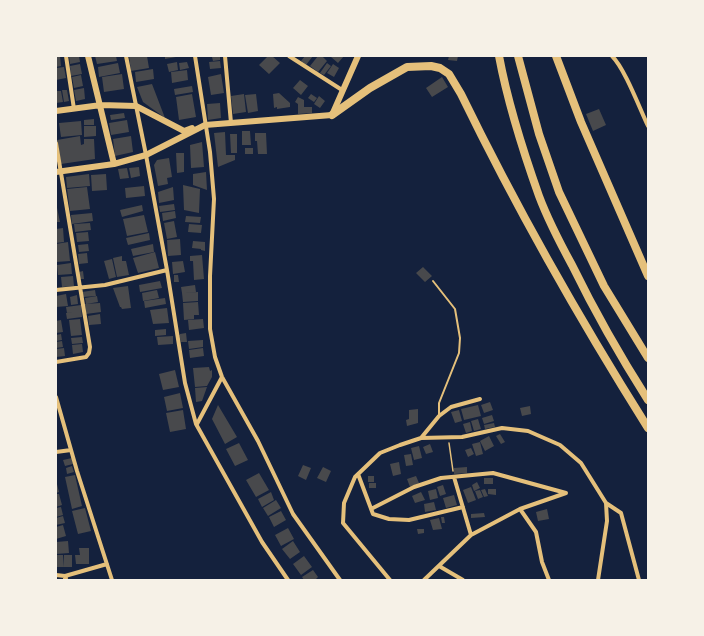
<!DOCTYPE html>
<html>
<head>
<meta charset="utf-8">
<style>
	body { margin:0 }
	#map { position:relative; width:704px; height:636px; overflow:hidden; background:#14213d; font-family:Roboto,sans-serif }
	canvas { display:block }
	.frame { position:absolute; inset:0; border:57px solid #f6f1e7; pointer-events:none }
</style>
</head>
<body>
<div id="map">
<canvas width="704" height="636"></canvas>
<div class="frame"></div>
</div>
<script>
const context = document.querySelector('canvas').getContext('2d');
context.lineJoin = 'round';
function fill(path, color) {
  context.fillStyle = color;
  context.fill(path, 'evenodd');
}
function strokePath(path, color, width, dash) {
  context.strokeStyle = color;
  context.lineWidth = width;
  context.lineCap = dash ? 'butt' : 'round';
  context.setLineDash(dash || []);
  context.stroke(path);
}
const building = new Path2D(`
	M60,56L61,66L56,67V57Z
	M69,56H79L80,62L70,64Z
	M95,56H116L117,61L97,64Z
	M129,56H147L149,68L131,71Z
	M165,56H176V57L165,59Z
	M220,56V60L213,61L212,57Z
	M268,56H272L280,63L269,74L259,65Z
	M305,56H313L306,65L301,61Z
	M318,56H322L327,61L318,72L310,66Z
	M332,56H344L338,63L331,57Z
	M449,56H458L457,61L448,60Z
	M220,61L221,68L210,69L209,62Z
	M177,62L178,70L169,72L167,64Z
	M187,62L189,68L180,70L179,63Z
	M118,63L120,73L99,77L98,67Z
	M327,63L331,66L324,75L320,73Z
	M80,64L82,74L71,76L70,66Z
	M333,64L339,68L334,77L327,73Z
	M64,67L66,78L56,80V68Z
	M153,69L154,79L136,82L135,72Z
	M187,70L188,80L172,83L171,72Z
	M122,74L124,89L104,92L102,77Z
	M221,74L224,93L211,95L208,77Z
	M81,75L83,86L74,88L72,77Z
	M442,77L448,87L432,97L426,88Z
	M300,80L308,86L301,95L293,88Z
	M152,84L165,118L143,102L137,87Z
	M192,86L193,92L175,95L174,89Z
	M84,88L85,99L76,101L74,90Z
	M62,90H67L69,101L64,102Z
	M56,91H61L63,102L56,103Z
	M279,93L290,103V107L277,109V107L274,108L273,94Z
	M192,94L196,117L179,120L176,97Z
	M244,94L246,112L233,114L231,96Z
	M256,94L258,111L248,113L245,95Z
	M311,94L317,98L314,102L308,98Z
	M319,96L325,101L320,108L314,104Z
	M298,97L304,100V107H312V113L298,114V104L295,102Z
	M220,103L221,118L208,120L207,104Z
	M599,109L606,125L593,131L586,114Z
	M124,113L125,118L111,120L110,115Z
	M94,119V125H84V120Z
	M127,120L129,132L111,135L109,123Z
	M81,121L82,135L61,137L59,123Z
	M84,126H96V136L84,137Z
	M242,131H250L251,145H242Z
	M225,132L226,155H235V160L218,167L214,133Z
	M255,133H266L267,154H258L257,141H255Z
	M230,134H237V153H231Z
	M80,136L81,145L84,144V153V139H94L95,159L61,164L57,140Z
	M131,136L133,152L115,156L113,139Z
	M202,142L204,167L191,168L190,145Z
	M245,148H253V154H245Z
	M176,153H184V172L177,173Z
	M169,158L172,177L167,178L168,184L158,186L154,165L157,160Z
	M139,167L140,176L131,178L129,168Z
	M127,168L129,178L120,179L118,169Z
	M206,172L207,190L193,185V174Z
	M89,174L90,186L67,188L66,177Z
	M106,174L107,190L92,191L91,175Z
	M183,185L200,189L199,213L184,210Z
	M144,186L145,196L126,198L125,188Z
	M87,187L90,209L70,211L67,189Z
	M173,187L174,200L159,203L158,192Z
	M56,203L60,222H56Z
	M174,204L175,210L160,212L159,206Z
	M142,205L143,211L122,217L120,210Z
	M175,211L176,218L163,221L162,213Z
	M92,213L93,221L72,224L71,215Z
	M144,215L148,232L127,236L123,219Z
	M186,216L201,217L200,223L185,222Z
	M174,221L177,237L167,239L164,223Z
	M90,223L91,230L75,232L74,224Z
	M189,224L202,225L201,233L188,232Z
	M63,228L64,242L56,243V229Z
	M88,232L89,241L77,242L76,233Z
	M149,233L150,240L128,245L126,238Z
	M180,239L181,255L168,256L167,240Z
	M193,241L205,242V251L201,250V249L192,248Z
	M68,242L70,261L56,262V244Z
	M88,244L89,251L79,252L78,245Z
	M153,244L154,252L133,256L131,249Z
	M155,252L159,268L138,273L133,258Z
	M87,253L88,263L79,264L78,254Z
	M202,255L204,279L194,280L193,261H190V256Z
	M122,256V261H126L129,275L117,277L113,258Z
	M112,259L116,277L109,279L104,261Z
	M183,261L185,272L173,274L172,262Z
	M71,263L72,274L58,275L57,265Z
	M423,267L432,276L425,282L416,273Z
	M83,271L84,279H80L79,272Z
	M174,275H178L179,282H174Z
	M73,276L74,286L62,287L61,277Z
	M160,281L162,288L140,292L139,285Z
	M195,285L196,292L182,293L181,287Z
	M128,286L131,308L122,309L121,307H120L113,288Z
	M95,290L96,296L83,297L82,292Z
	M157,290L159,298L143,301L142,293Z
	M198,292V301L183,302L182,293Z
	M66,294L68,306L56,307V296Z
	M77,295L78,304L71,305L70,297Z
	M97,296L98,302L86,304L85,298Z
	M165,298L166,304L145,308L144,301Z
	M198,302L199,315H194V319L184,320L183,303Z
	M100,303L101,312L86,314L85,304Z
	M81,305L82,317L67,319L66,313L74,312L67,313L66,307Z
	M167,308L169,323L153,324L150,310Z
	M100,314L101,324L89,325L88,316Z
	M80,319L82,335L71,336L69,320Z
	M203,319L204,328L189,330L188,320Z
	M61,320L63,332L56,333V321Z
	M166,329V335L155,336V330Z
	M186,333L187,342H181L179,335H180V334Z
	M61,334L62,340L56,341V335Z
	M173,336V344L158,345L157,337Z
	M82,337L83,343L72,344L71,338Z
	M203,340V347L189,349L188,341Z
	M62,341L63,347L56,348V342Z
	M82,344L83,352L73,354L72,345Z
	M64,348L65,356L56,357V349Z
	M203,348L204,356L190,358L189,350Z
	M209,367L210,371L212,370V377L207,386L195,387L193,368Z
	M175,370L179,387L163,390L159,374Z
	M207,387L202,401L196,402L195,388Z
	M180,393L183,408L167,411L164,397Z
	M490,402L493,410L484,413L481,405Z
	M218,405L237,437L225,444L212,419Z
	M478,405L481,416L464,420L461,409Z
	M530,406L531,414L522,416L520,408Z
	M418,409V423L407,426L406,420L409,419V410Z
	M183,410L186,429L170,432L166,413Z
	M459,410L462,421L455,423L451,412Z
	M492,415L494,421L484,424L482,418Z
	M478,419L481,429L474,431L471,421Z
	M470,422L472,431L466,433L463,424Z
	M494,423L495,427L485,429L484,425Z
	M500,434L505,442L501,444L496,436Z
	M489,436L494,446L485,451L480,441Z
	M480,442L483,454L476,456L472,444Z
	M239,443L248,460L235,466L226,449Z
	M430,444L433,452L426,454L423,447Z
	M419,446L422,458L414,460L411,448Z
	M471,448L474,454L468,457L465,450Z
	M411,454L413,465L406,466L404,455Z
	M72,458L73,464L65,466L63,460Z
	M399,462L401,474L393,476L390,464Z
	M303,465L311,468L306,480L298,476Z
	M72,466L74,472L67,474L66,468Z
	M323,467L331,471L326,482L317,478Z
	M467,467V473L454,474V468Z
	M259,473L269,490L256,497L246,480Z
	M75,475L82,506L72,509L65,477Z
	M368,476H374V482H368Z
	M416,476L419,483L410,487L407,479Z
	M484,478H493V484H484Z
	M56,480L59,492L56,493Z
	M477,482L480,488L474,491L472,485Z
	M369,483H376V488H369Z
	M443,485L446,494L440,496L437,487Z
	M471,487L476,500L468,503L463,490Z
	M436,489L438,498L430,500L428,491Z
	M485,489L488,496L484,497L481,490Z
	M488,489H496V495L488,494Z
	M480,490L483,497L478,499L475,491Z
	M271,492L274,500L262,507L258,499Z
	M421,492L425,500L415,503L412,496Z
	M56,494H59L62,505L56,507Z
	M454,495L457,505L446,508L443,498Z
	M276,500L281,508L268,516L263,508Z
	M434,502L436,510L425,512L424,504Z
	M61,507L63,515L56,517V508Z
	M85,508L91,531L78,534L72,511Z
	M547,509L549,519L538,521L536,512Z
	M281,511L286,520L274,527L269,517Z
	M484,513L485,517L471,518V514Z
	M63,516L65,523L56,525V518Z
	M441,517H444L445,523H442Z
	M439,518L442,529L433,530L430,520Z
	M63,525L66,536L56,539V527Z
	M288,528L294,539L281,546L275,535Z
	M417,529H424V533L418,534Z
	M68,541L69,553L56,554V542Z
	M293,541L300,552L290,559L282,549Z
	M79,548H89V564H76L75,555H80Z
	M56,555H63L64,567H56Z
	M64,555H72V567H64Z
	M304,556L312,567L301,575L293,564Z
	M313,570L318,577L315,580H304L302,577Z`);
const path = new Path2D(`
	M449,443L453,471`);
const service = new Path2D(`
	M433,281L455,309L460,338L459,353L439,403V416`);
const minor = new Path2D(`
	M66,56L74,109
	M126,56L146,155L167,270L185,383L196,424L262,542L288,580
	M195,56L210,152L214,199L210,276V329L215,357L222,377L258,441L293,514L340,580
	M225,56L231,123
	M289,56L342,90
	M612,56C625,69 639,107 648,126
	M56,143L90,347L89,353L86,357L56,362
	M56,290L105,285L167,270
	M56,397L77,471L112,580
	M197,424L222,377
	M421,438L439,416L451,407L480,399
	M56,452L71,450
	M358,474L373,514L389,519L409,520L463,507
	M454,477L471,535
	M371,509L414,487L441,478L493,473L566,493
	M520,509L536,532L542,562L549,580
	M439,566L463,580
	M56,575L65,576L66,578
	M65,580V576L107,564
	M390,580L343,523L344,503L355,477L380,453L400,445L421,438L462,437L502,428L528,431L560,445L581,463L606,503L621,513L639,580
	M424,580L471,535L520,509L566,493
	M598,580L607,521L606,503`);
const secondary = new Path2D(`
	M88,56L114,164
	M56,111L101,105L136,106L184,131L192,128
	M56,172L114,164L146,155L205,125L332,115L358,56`);
const motorway = new Path2D(`
	M499,56C508,104 523,151 539,196C548,220 560,243 572,265C595,312 620,356 648,400
	M518,56L539,134L559,192L604,286L648,358
	M556,56L581,122L648,276
	M332,115L370,88L407,67L431,66L440,68L449,74L461,94C517,209 580,320 648,428`);
fill(building, '#48494c');
strokePath(path, '#e5c07b', 1.5);
strokePath(service, '#e5c07b', 2);
strokePath(minor, '#e5c07b', 4);
strokePath(secondary, '#e5c07b', 6);
strokePath(motorway, '#e5c07b', 8);
</script>
</body>
</html>
